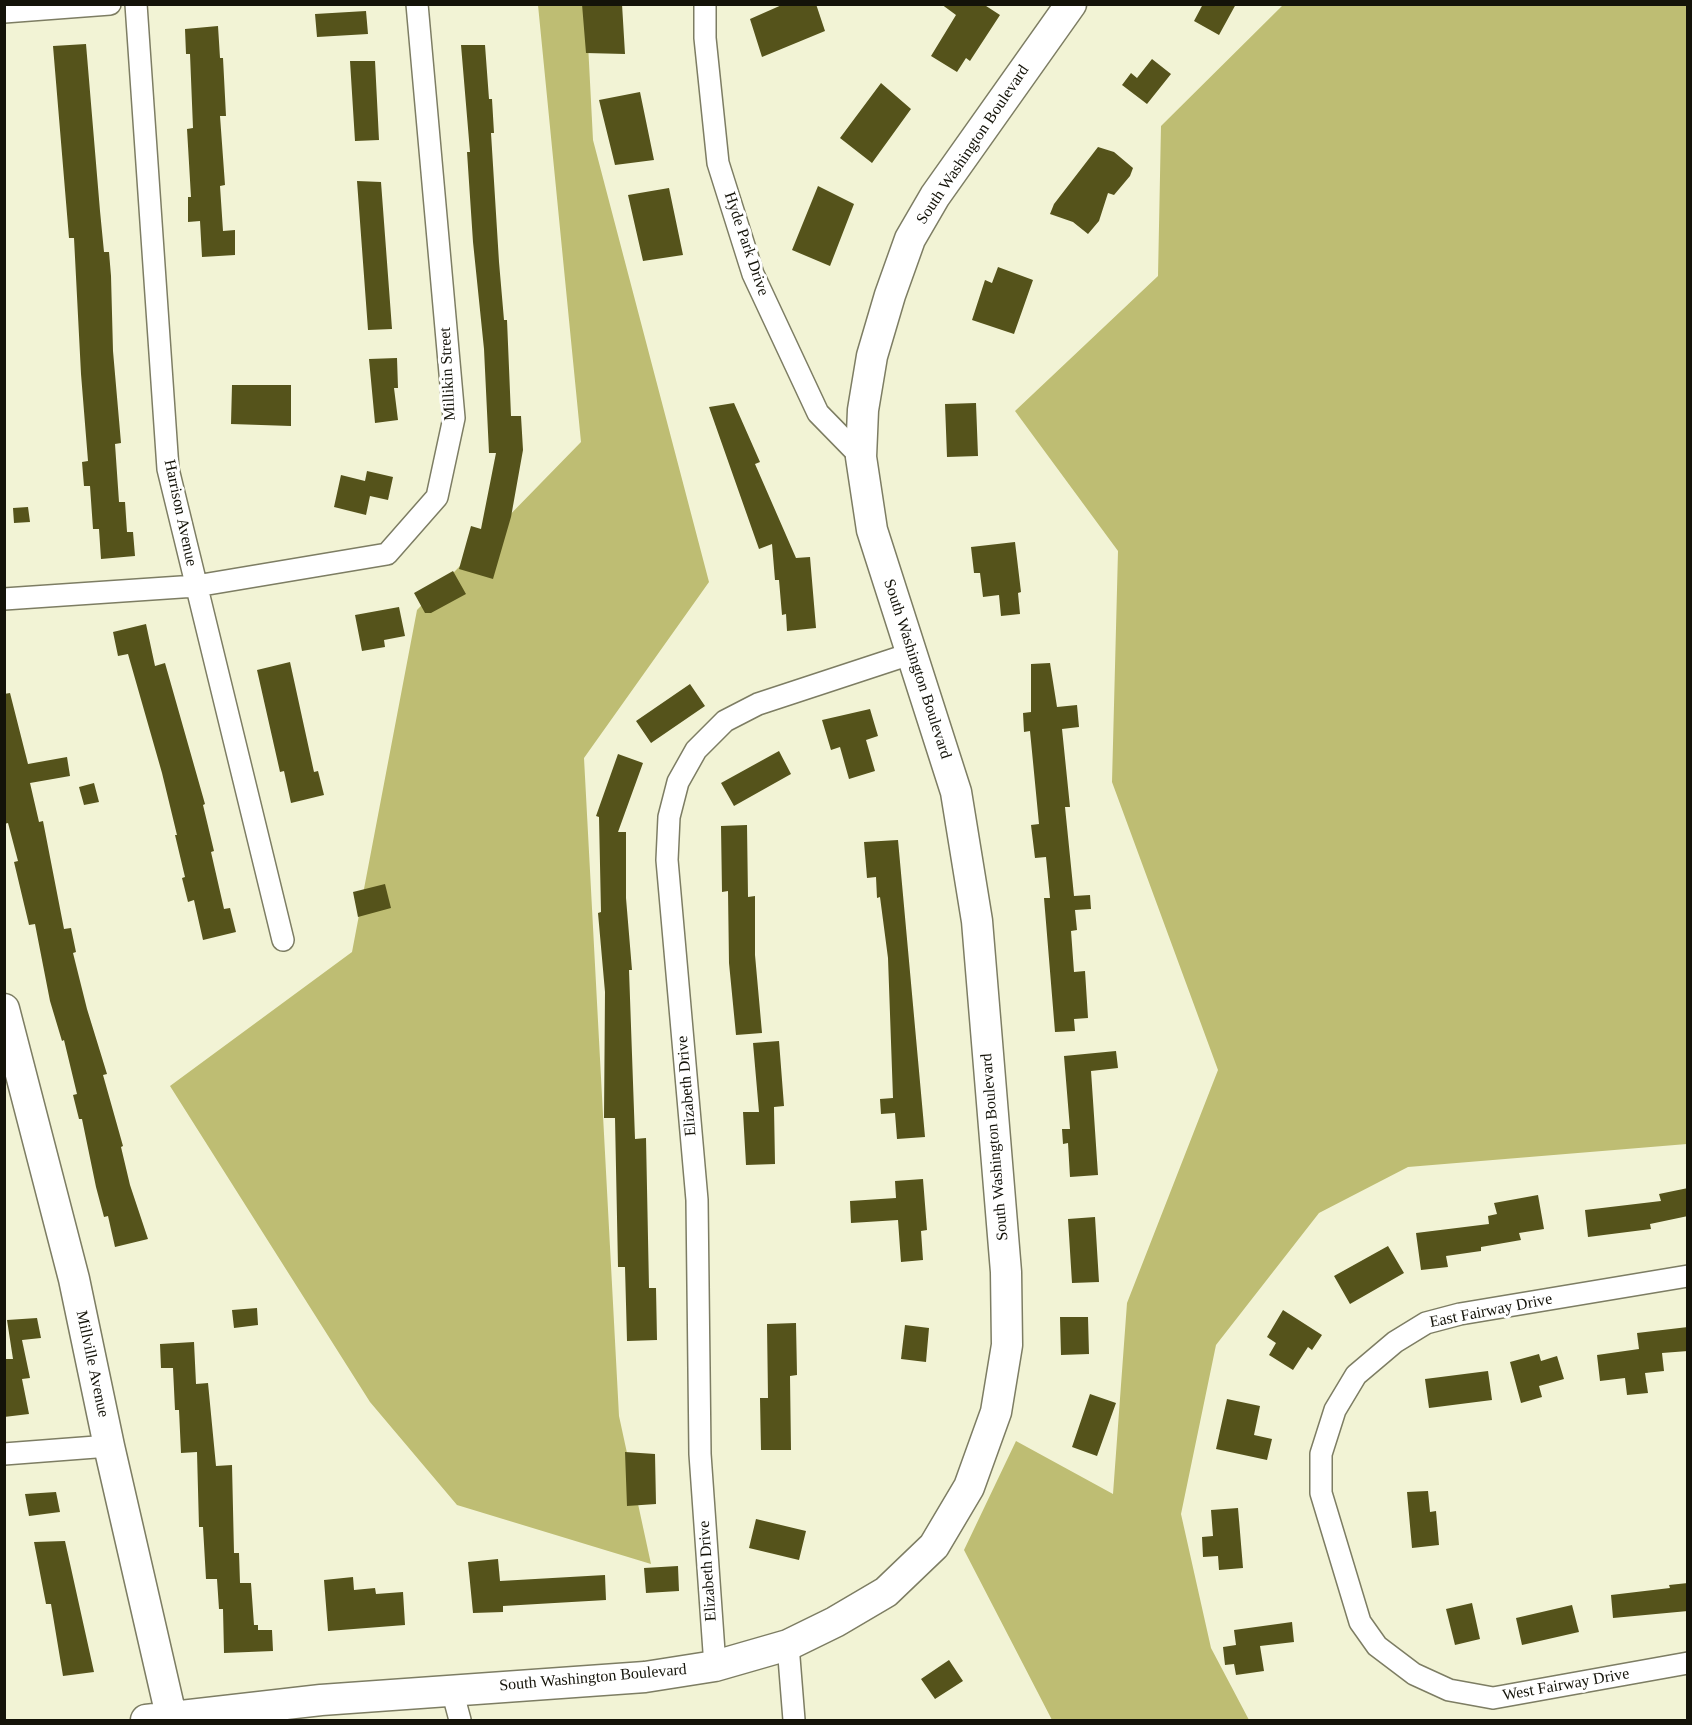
<!DOCTYPE html>
<html>
<head>
<meta charset="utf-8">
<style>
	body { margin:0 }
	#map { position:relative; width:1692px; height:1725px; overflow:hidden; background:#f2f3d5; font-family:Georgia,serif }
	canvas { display:block }
	.frame { position:absolute; inset:0; border:6px solid #141309; pointer-events:none }
</style>
</head>
<body>
<div id="map">
<canvas width="1692" height="1725"></canvas>
<div class="frame"></div>
</div>
<script>
const context = document.querySelector('canvas').getContext('2d');
context.lineJoin = 'round';
function fill(path, color) {
  context.fillStyle = color;
  context.fill(path, 'evenodd');
}
function strokePath(path, color, width, dash) {
  context.strokeStyle = color;
  context.lineWidth = width;
  context.lineCap = dash ? 'butt' : 'round';
  context.setLineDash(dash || []);
  context.stroke(path);
}
function drawText(font, color, halo, rows, align = 'center') {
  context.font = font + ' Georgia,serif';
  context.lineWidth = 6;
  context.setLineDash([]);
  context.textBaseline = 'middle';
  context.strokeStyle = halo;
  context.fillStyle = color;
  for (const [text, x, y, turn = 0] of rows) {
    context.save();
    context.translate(x, y);
    context.rotate((+turn || 0) * Math.PI / 180);
    context.textAlign = isNaN(turn) ? turn : align;
    if (halo) context.strokeText(text, 0, 0);
    context.fillText(text, 0, 0);
    context.restore();
  }
}
const forest = new Path2D(`
	M538,5H586L593,140L709,582L584,758L619,1416L651,1564L457,1505L370,1402L170,1086L352,952L417,610L581,442Z
	M1283,5H1687V1144L1408,1167L1319,1213L1216,1345L1181,1514L1211,1648L1249,1720H1052L964,1550L1016,1441L1113,1494L1127,1303L1218,1070L1112,782L1118,551L1015,411L1158,276L1161,126Z`);
const building = new Path2D(`
	M582,4H622L625,54L586,53Z
	M784,4H816L825,31L762,57L750,19Z
	M941,4H983L1000,15L970,61L966,58L957,72L931,56L956,15Z
	M1203,4H1236L1219,35L1194,21Z
	M366,11L368,34L317,37L315,14Z
	M218,26L220,58H223L226,116H220L225,185L220,186L223,231L235,230V255L202,257L200,221L188,222V197H191L187,129L193,128L190,54H186L185,29Z
	M86,44L100,211L104,252H109L111,276L113,351L121,443L115,444L119,502H125L127,532H133L135,556L101,559L99,529H93L90,486H84L82,462L88,461L81,374L74,238H69L53,46Z
	M461,45H485L489,99H492L494,133H491L499,262L504,320H507L511,416H521L523,450L511,517L493,579L459,569L471,526L481,529L496,453H489L484,349L473,242L467,152H470Z
	M1152,59L1171,74L1147,104L1122,85L1131,73L1137,78Z
	M350,61H375L379,140L355,141Z
	M881,83L911,109L872,163L840,138Z
	M640,92L654,160L615,165L599,100Z
	M1098,147L1114,152L1133,168L1130,176L1114,195L1108,193L1099,221L1088,234L1073,222L1050,214L1054,204Z
	M357,181L381,182L392,329L368,330Z
	M818,186L854,204L830,266L792,250Z
	M669,188L683,255L643,261L628,195Z
	M998,267L1033,280L1014,334L972,320L985,280L992,283Z
	M397,358L398,388H394L398,420L375,423L369,359Z
	M232,385H291V426L231,424Z
	M734,403L760,462L755,464L796,558L810,557L816,628L787,631L786,614L782,615L779,580H775L772,544L759,549L709,407Z
	M976,403L978,456L947,457L945,404Z
	M367,471L393,477L388,500L370,496L366,515L334,507L341,475L365,481Z
	M28,507L30,522L14,523L13,508Z
	M1015,542L1021,592L1018,593L1020,614L1001,616L999,595L983,597L980,573H974L971,547Z
	M453,571L466,594L431,613H425L414,593Z
	M399,607L405,636L384,640L385,647L362,651L355,615Z
	M146,624L155,666L165,663L205,804L203,805L214,851L211,852L224,909L230,908L236,932L203,940L194,900L188,902L182,878L185,877L175,835H177L162,773L128,654L118,656L113,632Z
	M290,662L314,772L318,771L324,795L291,803L284,771L280,772L257,670Z
	M1050,663L1057,707L1077,705L1079,727L1062,729L1070,807H1065L1074,896L1090,895L1091,909L1075,910L1077,930L1071,931L1074,972L1085,971L1088,1018L1074,1019L1075,1031L1055,1032L1044,898H1050L1046,857L1035,858L1031,825L1039,824L1030,731L1024,732L1023,713L1031,712V664Z
	M690,684L705,706L651,743L636,721Z
	M10,693L28,764L67,757L70,776L30,783L39,822L43,821L64,929L71,928L76,952L73,953L87,1009L107,1074L103,1075L123,1146L121,1147L130,1185L148,1239L115,1247L108,1216L104,1217L96,1187L82,1119H79L73,1095L77,1094L64,1040L62,1041L50,1001L35,924L29,925L14,862L18,861L8,823L4,824V694Z
	M870,709L878,736L866,740L875,771L849,779L840,747L831,750L822,720Z
	M779,751L791,774L734,806L721,783Z
	M618,754L643,763L618,832H626V898L632,970H629L635,1139L646,1138L649,1288H656L657,1340L627,1341L625,1267H618L615,1118H604L605,992L598,913L601,912L599,817L596,816Z
	M94,783L99,802L84,805L79,787Z
	M747,825L748,897L755,896V955L762,1033L736,1035L729,963L728,891L722,892L721,826Z
	M898,840L925,1137L897,1139L895,1113L881,1114L880,1099L893,1098L888,958L880,897L877,898L876,877L867,878L864,842Z
	M385,884L391,908L358,917L353,892Z
	M779,1041L784,1106L774,1107L775,1164L746,1165L743,1112H759L753,1043Z
	M1116,1051L1118,1068L1091,1071L1098,1175L1070,1177L1068,1143L1063,1144L1062,1129H1070L1064,1056Z
	M923,1179L927,1230L921,1231L923,1260L901,1262L898,1220L851,1223L850,1201L896,1198L895,1181Z
	M1688,1188V1216L1650,1224L1651,1229L1588,1237L1585,1210L1661,1201L1659,1194Z
	M1538,1195L1544,1229L1519,1233L1521,1240L1481,1247V1251L1446,1256L1448,1267L1421,1270L1416,1233L1489,1224L1488,1216L1497,1214L1494,1203Z
	M1095,1217L1099,1282L1072,1283L1068,1219Z
	M1388,1246L1404,1273L1350,1304L1334,1276Z
	M257,1308L258,1325L234,1328L232,1310Z
	M1283,1310L1322,1335L1312,1350L1308,1347L1293,1370L1269,1355L1276,1343L1267,1337Z
	M1060,1317H1088L1089,1354L1061,1355Z
	M37,1318L41,1338L22,1340L30,1378L22,1379L29,1414L4,1417V1359H13L7,1320Z
	M796,1323L797,1375L790,1376L791,1450H761L760,1398H768L767,1324Z
	M905,1325L929,1328L926,1362L901,1359Z
	M1688,1327V1351L1662,1353L1664,1371L1645,1373L1648,1393L1627,1395L1625,1378L1600,1381L1597,1355L1639,1349L1637,1333Z
	M194,1342L196,1384L208,1383L216,1466L232,1465L234,1553H239L240,1583H251L254,1625H258V1630H272L273,1651L224,1653L223,1609H219L217,1579H206L203,1527H199L197,1452L181,1453L179,1410H175L173,1368H161L160,1344Z
	M1539,1354L1541,1361L1557,1356L1564,1379L1539,1386L1542,1397L1521,1403L1510,1362Z
	M1488,1371L1492,1400L1429,1408L1425,1379Z
	M1090,1394L1116,1403L1097,1456L1072,1447Z
	M1227,1399L1260,1406L1254,1435L1272,1439L1267,1460L1216,1449Z
	M625,1452L655,1454L656,1504L627,1506Z
	M1428,1491L1430,1512L1436,1511L1439,1545L1412,1548L1407,1492Z
	M56,1492L60,1512L29,1516L25,1494Z
	M1238,1508L1243,1568L1219,1570L1218,1556L1203,1557L1202,1537L1213,1536L1211,1510Z
	M756,1519L806,1531L799,1560L749,1548Z
	M65,1541L94,1672L63,1676L51,1604H46L34,1542Z
	M498,1559L500,1581L605,1575L606,1600L503,1606V1612L473,1613L468,1562Z
	M678,1566L679,1591L646,1593L644,1568Z
	M353,1577L354,1590L375,1588L376,1594L403,1592L405,1625L328,1631L324,1580Z
	M1688,1583V1611L1613,1618L1611,1595L1670,1588L1669,1585Z
	M1472,1603L1480,1639L1455,1645L1446,1609Z
	M1572,1605L1579,1632L1522,1645L1516,1618Z
	M1292,1622L1294,1642L1260,1646L1264,1671L1236,1675L1234,1664L1225,1665L1223,1647L1236,1645L1234,1630Z
	M949,1660L963,1681L935,1699L921,1679Z`);
const street = new Path2D(`
	M136,4L168,469L283,940
	M705,4V38L718,163L753,274L818,413L861,457
	M4,12L110,4
	M4,599L196,586L387,554L437,497L454,418L417,4
	M1688,1276L1460,1314L1426,1323L1395,1342L1356,1375L1335,1410L1321,1454V1493L1360,1622L1377,1646L1414,1674L1449,1690L1493,1698L1688,1663
	M4,1454L109,1446
	M788,1645L794,1720
	M715,1666L700,1454L697,1200L667,860L669,817L678,782L696,750L725,721L758,704L910,654
	M452,1690L460,1720`);
const secondary = new Path2D(`
	M4,1009L74,1279L109,1446L172,1720
	M146,1720L321,1700L645,1677L715,1666L788,1645L835,1622L886,1592L934,1546L969,1487L996,1412L1007,1345L1006,1272L977,921L956,792L872,530L861,457L863,410L872,356L890,295L910,239L935,196L1071,4`);
const streetNames = [
	["South Washington Boulevard",973,145,-56],
	["Hyde Park Drive",746,244,71],
	["Millikin Street",448,374,-93],
	["Harrison Avenue",180,513,78],
	["South Washington Boulevard",917,669,72],
	["Elizabeth Drive",687,1086,-95],
	["South Washington Boulevard",995,1147,-95],
	["East Fairway Drive",1491,1311,-11],
	["Millville Avenue",92,1364,78],
	["Elizabeth Drive",708,1571,-94],
	["South Washington Boulevard",593,1678,-5],
	["West Fairway Drive",1566,1685,-10]
];
fill(forest, '#bebd73');
fill(building, '#55531b');
strokePath(street, '#7d7d63', 24);
strokePath(secondary, '#7d7d63', 33);
strokePath(street, '#fff', 21);
strokePath(secondary, '#fff', 30);
drawText('16px', '#141309', '#fff', streetNames);
</script>
</body>
</html>
